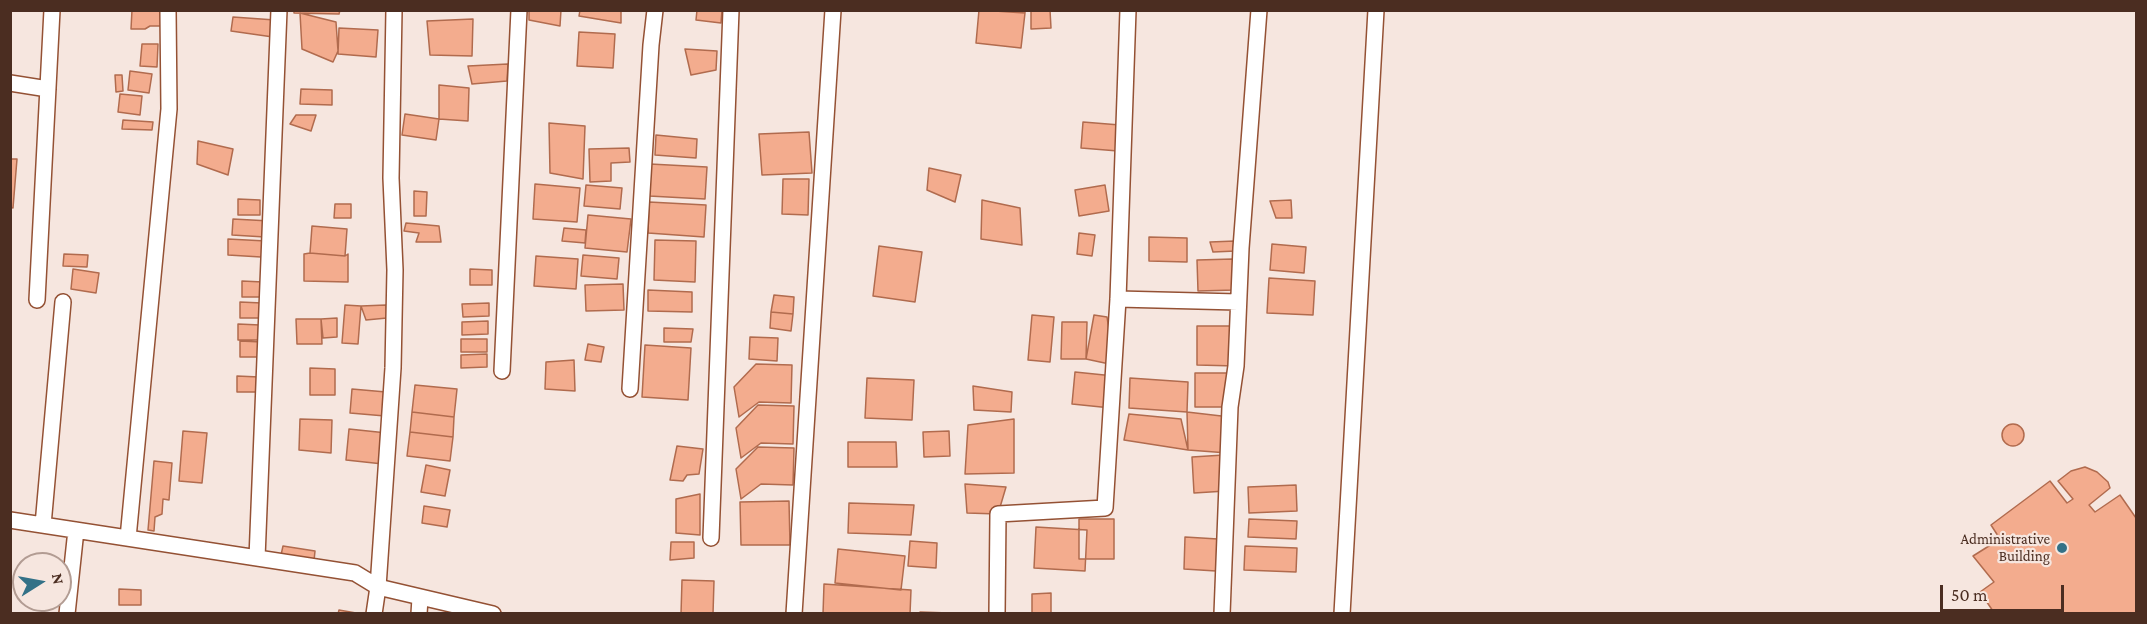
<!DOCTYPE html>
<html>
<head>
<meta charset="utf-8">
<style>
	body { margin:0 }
	#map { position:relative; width:2147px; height:624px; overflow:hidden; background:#f6e6df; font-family:"Crimson Pro",serif }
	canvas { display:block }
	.frame { position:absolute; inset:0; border:12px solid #4b2d21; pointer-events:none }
	.north { position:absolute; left:12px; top:552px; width:60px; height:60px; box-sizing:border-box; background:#f6e6df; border:2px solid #b29c93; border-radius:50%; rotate:79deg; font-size:16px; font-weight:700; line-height:24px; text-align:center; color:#4b2d21 }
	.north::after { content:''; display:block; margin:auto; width:21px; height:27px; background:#337187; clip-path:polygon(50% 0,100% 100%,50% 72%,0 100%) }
	.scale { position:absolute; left:1940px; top:585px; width:124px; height:27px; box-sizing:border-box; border:3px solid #4b2d21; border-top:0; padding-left:8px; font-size:18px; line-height:21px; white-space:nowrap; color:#4b2d21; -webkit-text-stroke:4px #f6e6df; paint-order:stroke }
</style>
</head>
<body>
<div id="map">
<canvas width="2147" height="624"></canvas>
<div class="frame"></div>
<div class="north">N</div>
<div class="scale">50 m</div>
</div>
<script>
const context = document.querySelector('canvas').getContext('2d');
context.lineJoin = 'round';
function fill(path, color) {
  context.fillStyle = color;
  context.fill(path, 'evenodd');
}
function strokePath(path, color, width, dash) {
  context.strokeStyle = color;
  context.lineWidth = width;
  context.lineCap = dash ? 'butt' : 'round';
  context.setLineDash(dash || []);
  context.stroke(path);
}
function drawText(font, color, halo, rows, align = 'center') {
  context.font = font + ' "Crimson Pro",serif';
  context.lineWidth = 4.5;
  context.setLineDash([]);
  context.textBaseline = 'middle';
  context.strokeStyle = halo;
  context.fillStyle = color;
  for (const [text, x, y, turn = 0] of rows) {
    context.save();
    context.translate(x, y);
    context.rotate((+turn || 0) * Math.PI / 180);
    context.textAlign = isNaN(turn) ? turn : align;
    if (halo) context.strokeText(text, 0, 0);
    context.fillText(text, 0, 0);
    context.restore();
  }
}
const building = new Path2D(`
	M132,10H161V26H150L145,29H131Z
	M294,10H340L339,14L294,13Z
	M529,10H561L560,26L529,20Z
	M580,10H621V23L579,16Z
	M697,10H722L721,23L696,20Z
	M979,10L1025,13L1021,48L976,43Z
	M996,10H1025V13Z
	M1031,10H1050L1051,28L1031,29Z
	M300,13L336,22L338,51L333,62L302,49Z
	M233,17L275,20L273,37L231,31Z
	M473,19L472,56L430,55L427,21Z
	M339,28L378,30L376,57L338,54Z
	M579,32L615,34L613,68L577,66Z
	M142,44H158L157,67L140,66Z
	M685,49L717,51L716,70L691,75Z
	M508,64L507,81L472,84L468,66Z
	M130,71L152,74L149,93L128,90Z
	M115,75H122L123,91L116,92Z
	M439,85L469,88L468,121L439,119Z
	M301,89L332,90V105L300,104Z
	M120,94L142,96L140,115L118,112Z
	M405,114L439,119L436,140L402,135Z
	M296,115H316L311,131L290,124Z
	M123,120L153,122L152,130L122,129Z
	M1083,122L1120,125L1118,151L1081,148Z
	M549,123L585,126L583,179L550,173Z
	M809,132L812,173L762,175L759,134Z
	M656,135L697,139L696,158L655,155Z
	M198,141L233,149L228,175L197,164Z
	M629,148L630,162L611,163V181L590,182L589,149Z
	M10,159H17L13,208L10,207Z
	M650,164L707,167L705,199L649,196Z
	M929,168L961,175L955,202L927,190Z
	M783,179H809L808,215L782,214Z
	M535,184L580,188L577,222L533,219Z
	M586,185L622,188L620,209L584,206Z
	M1105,185L1109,211L1079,216L1075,190Z
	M414,191L427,192L426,216H414Z
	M238,199L260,200V215H238Z
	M982,200L1020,208L1022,245L981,239Z
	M1291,200L1292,218H1276L1270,201Z
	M649,202L706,205L704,237L648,233Z
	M335,204H351V218H334Z
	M588,215L631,219L627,252L585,248Z
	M233,219L270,221L265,237L232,235Z
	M406,223L439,226L441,242H416L419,233L404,231Z
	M312,226L347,229L345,256L310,253Z
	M564,228L586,230L585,243L562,241Z
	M1079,233L1095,235L1092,256L1077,254Z
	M1149,237L1187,238V262L1149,261Z
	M228,239L266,241L261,257L228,255Z
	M655,240L696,241L695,282L654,280Z
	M1235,241L1236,251L1213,252L1210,242Z
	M1272,244L1306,247L1304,273L1270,270Z
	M879,246L922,252L915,302L873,296Z
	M310,253L345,256L348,254V282L304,281V254Z
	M64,254L88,255L87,267L63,266Z
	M583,255L619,258L617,279L581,276Z
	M536,256L578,259L576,289L534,286Z
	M1233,259L1235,290L1198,291L1197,260Z
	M73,269L99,273L96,293L71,289Z
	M470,269L492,270V285H470Z
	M1269,278L1315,281L1313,315L1267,313Z
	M242,281L263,282L264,297H242Z
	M623,284L624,310L586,311L585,285Z
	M648,290L692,292V312L648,311Z
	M774,295L794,297L793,314L771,312Z
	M240,302L262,303V318H240Z
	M489,303V316L463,317L462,304Z
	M345,305L361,306L358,344L342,343Z
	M386,305L387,318L366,320L361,306Z
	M771,312L793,314L791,331L770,328Z
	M1032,315L1054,317L1050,362L1028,360Z
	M1094,315L1107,317L1114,365L1086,359Z
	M337,318V337L323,338L321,319Z
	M296,319H321L322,344H297Z
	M488,321V334L462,335V322Z
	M1062,322H1087L1086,359H1061Z
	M238,324L260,325V340H238Z
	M1197,326H1236V366L1197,365Z
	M664,328L693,329L691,342H664Z
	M750,337L778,338L777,361L749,359Z
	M461,339H487V352H461Z
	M240,341L262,342V357H240Z
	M588,344L604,347L601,362L585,360Z
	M645,345L691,348L688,400L642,397Z
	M487,354V367L461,368V355Z
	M574,360L575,391L545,389L546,362Z
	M756,364L792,365L791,403L759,402L739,417L734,387Z
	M310,368L335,369V395H310Z
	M1075,372L1114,376L1111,408L1072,404Z
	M1195,373H1230V407H1195Z
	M237,376L259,377V392H237Z
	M867,378L914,380L912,420L865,418Z
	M1130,378L1188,382L1187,412L1129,408Z
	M415,385L457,389L454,417L412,412Z
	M973,386L1012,392L1011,412L974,410Z
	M352,389L386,392L385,416L350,413Z
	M758,405L794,406L793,444L761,443L741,458L736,428Z
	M412,412L454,417L453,437L410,432Z
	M1187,412L1230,417L1228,453L1188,450Z
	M1129,414L1181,419L1188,450L1124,440Z
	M300,419L332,420L331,453L299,450Z
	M1014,419V473L965,474L968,425Z
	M2002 435a11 11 0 1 1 22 0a11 11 0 1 1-22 0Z
	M349,429L387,433L383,464L346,460Z
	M183,431L207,433L202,483L179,481Z
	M949,431L950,456L924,457L923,432Z
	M410,432L453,437L450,461L407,456Z
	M848,442H896L897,467H848Z
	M677,446L703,449L699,474L687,475L683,481L670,480Z
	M758,447L794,448L793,485L761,484L741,499L736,469Z
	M1224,455L1226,491L1194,493L1192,457Z
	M154,461L172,463L169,500L163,499L162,514L155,517L154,531L148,530Z
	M426,465L450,470L445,496L421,492Z
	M2085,467L2097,472L2108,482L2110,488L2089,505L2095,512L2120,495L2136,518V614H1995L1980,592L1994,582L1973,556L2000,539L1991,525L2050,481L2067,503L2073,499L2058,481L2071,471Z
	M965,484L1006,487L998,514L967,513Z
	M1296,485L1297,511L1249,513L1248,487Z
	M700,494V535L676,533V499Z
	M789,501L790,545H741L740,502Z
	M849,503L914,505L911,535L848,533Z
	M424,506L450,510L447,527L422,523Z
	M1079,519H1114V559H1079Z
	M1249,519L1297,521L1296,539L1248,537Z
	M1036,527L1087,530L1085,571L1034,568Z
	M1185,537L1218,539L1216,571L1184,569Z
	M910,541L937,543L936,568L908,566Z
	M671,542H694V558L670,560Z
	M283,546L315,551L314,561L281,555Z
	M1245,546L1297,548L1296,572L1244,570Z
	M838,549L905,556L901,590L835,583Z
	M682,580L714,581L713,614H681Z
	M824,584L911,590L910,614H823Z
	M119,589L141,590V605H119Z
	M1051,593V614H1032V594Z
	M339,610L356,613V614H338Z
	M920,612L949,613V614H920Z`);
const minor = new Path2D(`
	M10,83L48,89
	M1118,299L1238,302
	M37,300L52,10
	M502,371L519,10
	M630,389L651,45L655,10
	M10,520L355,573L378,587L493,614
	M43,525L63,302
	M128,538L169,109L168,10
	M711,538L731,10
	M257,558L279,10
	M67,614L76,530
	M374,614L378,587L393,368L395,270L391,178L394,10
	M419,614L420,598
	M794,614L833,10
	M997,614L998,514L1105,508L1118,299L1128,10
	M1222,614L1230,407L1236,366L1241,248L1259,10
	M1342,614L1376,10`);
const markers = [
	[2062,548,6,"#337187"]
];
const poiNames = [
	["Administrative",2050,539],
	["Building",2050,556]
];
fill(building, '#f3ac8e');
strokePath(building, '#b16b4e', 1.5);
strokePath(minor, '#945134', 18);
strokePath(minor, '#fff', 15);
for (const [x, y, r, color] of markers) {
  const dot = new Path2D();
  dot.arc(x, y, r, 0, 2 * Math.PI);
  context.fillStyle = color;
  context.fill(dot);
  strokePath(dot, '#f6e6df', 2);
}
drawText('15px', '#4b2d21', '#f6e6df', poiNames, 'right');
</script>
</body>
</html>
